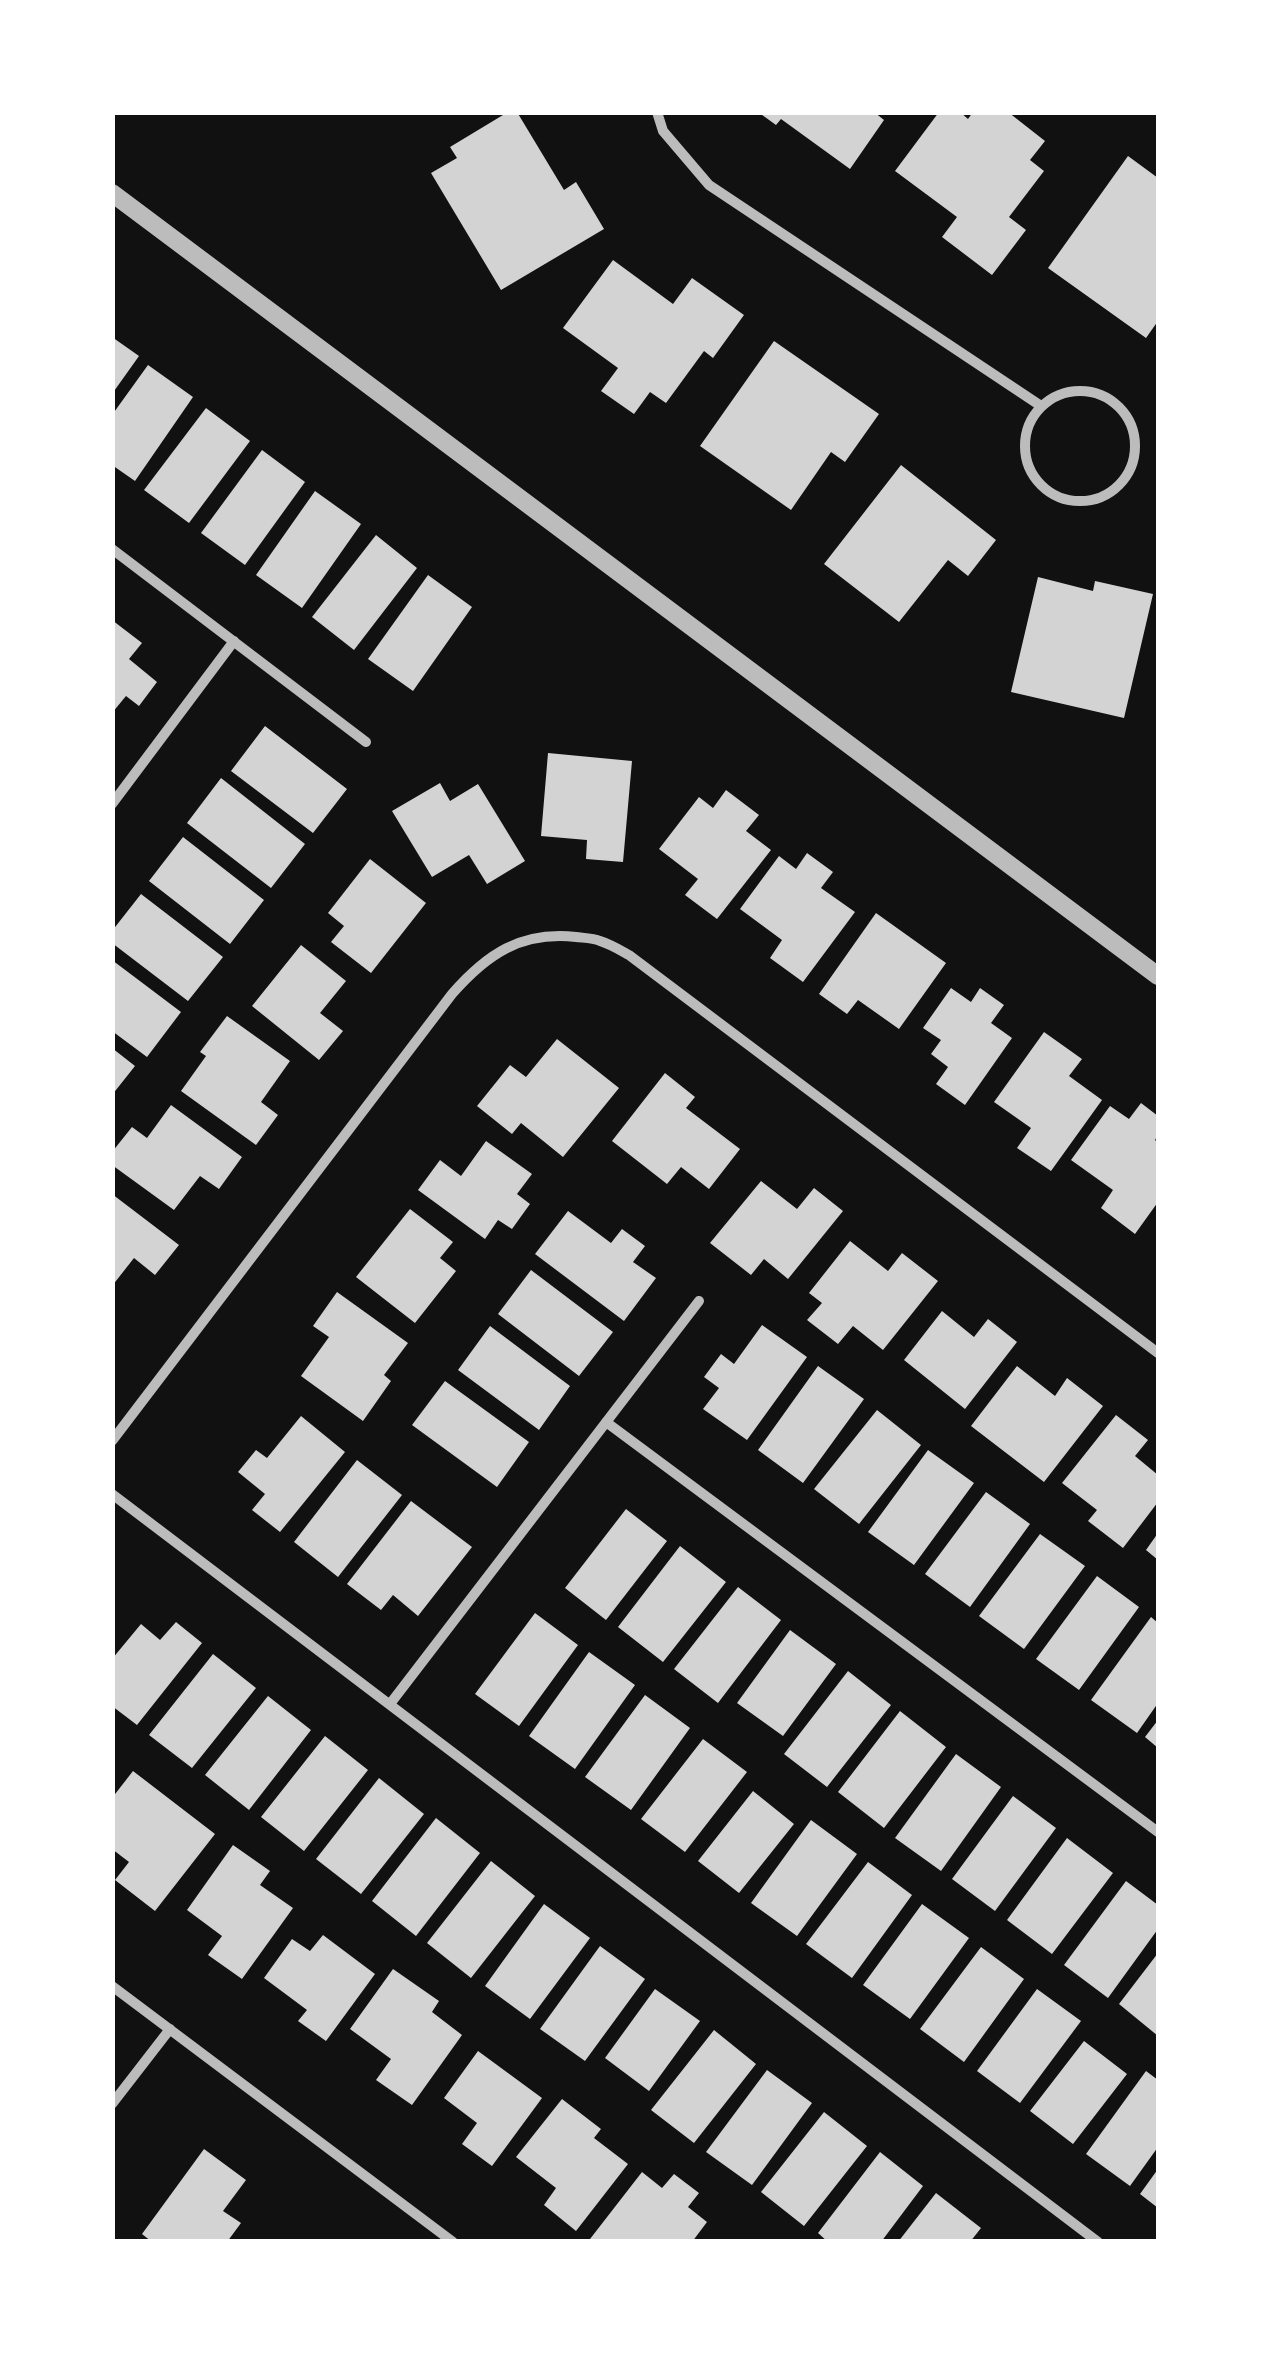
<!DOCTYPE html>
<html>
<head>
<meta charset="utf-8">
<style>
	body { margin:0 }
	#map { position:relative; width:1271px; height:2354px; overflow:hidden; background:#111; font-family:"Fira Sans Condensed",sans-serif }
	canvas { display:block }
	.frame { position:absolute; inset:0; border:115px solid #fff; pointer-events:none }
</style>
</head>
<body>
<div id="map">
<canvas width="1271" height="2354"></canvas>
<div class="frame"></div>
</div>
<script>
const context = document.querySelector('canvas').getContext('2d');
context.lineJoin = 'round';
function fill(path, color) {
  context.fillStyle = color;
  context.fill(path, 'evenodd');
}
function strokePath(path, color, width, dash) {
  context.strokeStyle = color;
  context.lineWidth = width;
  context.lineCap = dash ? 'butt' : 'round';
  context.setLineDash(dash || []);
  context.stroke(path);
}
const building = new Path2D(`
	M508,112H517L564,190L576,182L604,229L501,290L431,173L457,158L450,147Z
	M758,112H874L884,120L850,169L781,119L776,125Z
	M939,112H960L968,119L973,112H1008L1045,141L1030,160L1044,171L1009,217L1026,230L992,275L942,237L957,217L895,171Z
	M1128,156L1158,178V321L1146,338L1048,268Z
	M613,260L673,304L692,278L744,315L713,358L704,351L666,403L650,392L634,414L601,391L618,368L563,328Z
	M112,337L139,356L112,394Z
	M774,341L879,414L845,462L831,452L791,510L700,446Z
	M148,365L193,397L135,481L112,465V415Z
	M206,408L250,441L189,523L144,490Z
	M262,450L305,482L245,565L201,533Z
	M901,465L996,540L968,576L948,560L899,622L824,564Z
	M315,491L361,524L302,608L256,575Z
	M376,535L417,568L354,650L312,617Z
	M428,575L472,607L413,691L368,659Z
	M1038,577L1093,591L1095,581L1153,594L1124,718L1011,692Z
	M112,620L142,643L129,659L157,682L139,706L126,696L112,713Z
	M265,726L347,789L313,833L231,771Z
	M548,753L632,761L623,862L586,859L587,840L541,836Z
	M221,778L305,844L271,888L187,823Z
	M440,783L450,801L478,784L525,861L487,884L469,855L432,877L392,811Z
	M726,790L759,815L746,831L771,850L717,919L685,895L698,879L659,849L699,797L713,808Z
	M183,837L264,900L230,944L149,881Z
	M807,853L833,872L821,888L855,912L803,982L770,958L782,940L740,909L779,856L796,869Z
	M370,859L426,903L371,973L331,942L344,926L328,913Z
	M141,894L223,957L188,1001L112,943V931Z
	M876,913L946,963L899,1029L858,1000L847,1014L819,994Z
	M301,945L346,981L320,1013L343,1031L319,1060L252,1006Z
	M112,960L181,1012L147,1057L112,1031Z
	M951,988L971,1002L980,988L1004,1005L991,1023L1012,1038L965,1105L936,1084L948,1067L931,1054L941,1040L923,1028Z
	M227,1016L290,1061L261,1102L278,1115L256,1145L181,1091L206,1056L200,1052Z
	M1044,1032L1082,1059L1069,1076L1102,1100L1051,1171L1017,1148L1031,1128L994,1102Z
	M557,1039L619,1088L563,1157L521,1123L512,1134L477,1106L510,1065L526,1077Z
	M112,1048L135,1066L112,1095Z
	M665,1073L695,1097L686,1108L740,1149L709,1189L681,1167L667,1184L612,1141Z
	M1141,1103L1158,1116V1135L1155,1140L1158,1143V1202L1135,1234L1101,1208L1113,1190L1071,1160L1110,1106L1129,1119Z
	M171,1105L242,1157L219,1189L200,1176L174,1210L112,1165V1152L132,1127L147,1138Z
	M486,1141L532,1174L517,1194L530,1204L512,1229L498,1220L485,1239L418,1190L440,1160L461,1176Z
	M761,1181L797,1209L814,1188L843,1211L788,1279L764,1259L751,1275L710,1243Z
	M112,1194L179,1245L155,1275L134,1258L112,1286Z
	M410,1209L453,1242L440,1258L456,1271L415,1323L356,1277Z
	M568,1211L611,1243L622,1229L645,1246L633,1262L656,1278L624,1321L535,1254Z
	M850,1241L888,1271L902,1253L938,1281L883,1350L853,1326L838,1344L807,1320L822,1303L809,1293Z
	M531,1270L613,1332L579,1376L498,1314Z
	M337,1292L408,1343L384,1375L391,1381L363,1421L301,1376L329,1337L313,1326Z
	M942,1311L974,1337L988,1319L1017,1342L965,1409L904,1360Z
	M762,1325L807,1357L747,1440L703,1409L719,1388L704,1377L721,1354L734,1364Z
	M490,1326L570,1386L539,1430L458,1370Z
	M818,1366L864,1399L803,1483L758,1450Z
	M1017,1366L1055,1396L1067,1378L1103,1406L1044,1482L971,1426Z
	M445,1381L529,1442L497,1487L412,1425Z
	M877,1410L921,1445L859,1524L814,1489Z
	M1116,1415L1148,1440L1135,1456L1158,1475V1502L1123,1548L1088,1521L1097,1510L1062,1483Z
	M301,1416L345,1452L280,1532L252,1510L265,1494L238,1472L256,1450L267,1458Z
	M928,1450L974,1483L914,1565L868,1532Z
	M357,1460L402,1495L338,1577L294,1542Z
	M986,1492L1030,1524L970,1607L925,1574Z
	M411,1501L472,1547L418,1616L393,1595L381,1610L347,1584Z
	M626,1509L667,1541L606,1620L565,1588Z
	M1158,1533V1560L1146,1550Z
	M1040,1534L1085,1566L1024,1649L979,1616Z
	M680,1546L726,1582L663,1662L618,1627Z
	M1097,1576L1139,1607L1079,1690L1036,1659Z
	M738,1587L781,1620L718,1703L674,1669Z
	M535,1613L578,1645L519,1726L475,1694Z
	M1151,1617L1158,1623V1703L1137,1733L1091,1700Z
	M176,1622L202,1643L137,1725L112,1706V1659L141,1624L160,1640Z
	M790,1630L836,1664L783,1736L737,1703Z
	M589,1652L635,1685L575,1769L529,1736Z
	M213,1654L256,1688L192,1768L149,1735Z
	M848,1671L891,1705L827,1787L784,1754Z
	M645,1695L690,1728L631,1810L585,1777Z
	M268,1696L311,1730L249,1810L205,1775Z
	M900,1711L946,1747L884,1828L838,1792Z
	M1158,1720V1748L1145,1737Z
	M325,1736L368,1770L304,1851L261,1817Z
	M703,1739L747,1772L685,1852L641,1819Z
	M956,1754L1001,1787L941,1871L895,1838Z
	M133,1771L215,1834L155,1911L115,1880L129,1862L112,1849V1798Z
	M379,1778L424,1814L361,1894L316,1859Z
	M753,1791L794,1824L739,1893L698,1861Z
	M1013,1796L1056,1828L995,1911L952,1879Z
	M436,1818L480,1853L416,1936L372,1901Z
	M811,1820L857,1854L797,1936L751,1903Z
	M1067,1838L1113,1873L1052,1954L1007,1920Z
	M233,1845L270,1871L260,1885L293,1908L242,1979L208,1955L222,1936L187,1910Z
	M491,1861L535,1896L471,1978L427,1943Z
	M868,1862L912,1895L852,1978L806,1944Z
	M1126,1881L1158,1905V1929L1108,1998L1064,1965Z
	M544,1904L590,1938L530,2019L485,1986Z
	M922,1904L969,1938L910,2019L863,1985Z
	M323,1935L375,1974L326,2041L298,2021L307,2010L264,1978L292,1939L310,1951Z
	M600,1946L645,1979L585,2061L540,2029Z
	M981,1947L1024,1979L964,2062L920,2029Z
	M1158,1953V2036L1119,2004Z
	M393,1969L439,2001L432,2012L462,2035L412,2105L376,2080L391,2059L350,2029Z
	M655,1989L700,2021L649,2091L605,2058Z
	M1037,1989L1081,2021L1020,2103L977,2071Z
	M714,2030L756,2064L694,2143L651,2110Z
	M1084,2041L1127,2074L1073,2144L1030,2111Z
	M478,2051L542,2098L492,2166L462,2144L477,2123L444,2098Z
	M767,2070L812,2103L752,2185L706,2152Z
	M1146,2071L1158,2080V2147L1130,2186L1086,2154Z
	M562,2099L601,2129L594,2138L628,2164L576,2231L544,2205L556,2188L516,2157Z
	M824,2112L867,2146L804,2226L761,2192Z
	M204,2149L246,2180L223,2211L241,2223L227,2242H152L142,2234Z
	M880,2152L923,2186L881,2242H828L818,2233Z
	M1158,2169V2208L1140,2194Z
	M642,2172L662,2188L674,2174L699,2193L688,2207L707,2222L692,2242H592L590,2239Z
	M936,2193L981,2228L970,2242H898Z`);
const minor = new Path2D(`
	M657,112L663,131L709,185L1041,406
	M1025 446a55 55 0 1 1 110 0a55 55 0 1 1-110 0Z
	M112,549L366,742
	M112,804L234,641
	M606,1422L1158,1832
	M112,1441L452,994C487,954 521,931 576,937C584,938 593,938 600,941C610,944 620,950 629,955L1158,1353
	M112,1494L1098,2242
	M390,1704L699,1301
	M112,1986L453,2242
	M112,2104L170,2029`);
const tertiary = new Path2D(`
	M112,193L1158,976`);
fill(building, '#d3d3d3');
strokePath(minor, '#bcbcbc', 10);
strokePath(tertiary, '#bcbcbc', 18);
</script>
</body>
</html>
